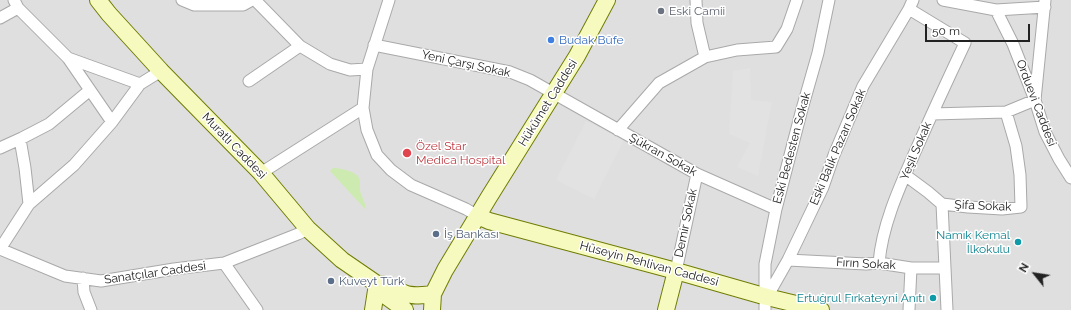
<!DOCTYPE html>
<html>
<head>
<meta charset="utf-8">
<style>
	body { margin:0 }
	#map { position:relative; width:1071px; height:310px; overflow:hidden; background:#f2efe9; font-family:Raleway,sans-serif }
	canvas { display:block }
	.north { position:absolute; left:1015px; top:254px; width:40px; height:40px; -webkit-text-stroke:3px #fff; paint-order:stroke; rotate:300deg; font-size:11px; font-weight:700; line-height:16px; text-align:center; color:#222 }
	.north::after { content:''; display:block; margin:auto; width:14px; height:18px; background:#222; clip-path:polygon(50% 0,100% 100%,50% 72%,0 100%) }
	.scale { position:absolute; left:925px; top:24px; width:105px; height:18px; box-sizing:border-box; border:2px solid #222; border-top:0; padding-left:5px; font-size:12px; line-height:14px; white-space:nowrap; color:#222; -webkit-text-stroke:3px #fff; paint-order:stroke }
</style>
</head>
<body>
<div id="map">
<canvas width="1071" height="310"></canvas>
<div class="north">N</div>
<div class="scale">50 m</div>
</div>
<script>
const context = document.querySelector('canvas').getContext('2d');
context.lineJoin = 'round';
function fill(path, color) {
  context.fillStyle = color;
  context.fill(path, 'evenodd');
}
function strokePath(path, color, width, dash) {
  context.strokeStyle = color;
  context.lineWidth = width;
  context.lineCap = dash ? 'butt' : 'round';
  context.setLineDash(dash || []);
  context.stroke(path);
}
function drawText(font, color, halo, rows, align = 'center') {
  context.font = font + ' Raleway,sans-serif';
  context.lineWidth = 3;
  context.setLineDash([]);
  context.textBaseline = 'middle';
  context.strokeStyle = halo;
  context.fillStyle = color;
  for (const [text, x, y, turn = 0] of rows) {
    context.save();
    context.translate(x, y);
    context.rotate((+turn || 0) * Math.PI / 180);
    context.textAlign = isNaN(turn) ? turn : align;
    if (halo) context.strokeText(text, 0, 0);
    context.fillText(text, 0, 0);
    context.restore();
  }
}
const residential = new Path2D(`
	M0,0H1071V310H0Z`);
const grass = new Path2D(`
	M333,168C339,168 356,171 359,178C361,183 359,189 361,194C363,199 365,203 366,209H365L330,171Z`);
const parking = new Path2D(`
	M750,68L751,100L772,102L758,176L737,167L750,143L729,134L733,71Z
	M586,121L624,140L594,199L556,180Z`);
const street = new Path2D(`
	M14,0L18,8L68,58L140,84
	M182,0L194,5H243L252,0
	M255,0L300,46
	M389,0L367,69L363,108L367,130L377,155L391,170L411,185L466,209L478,216
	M696,0L697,23L705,57
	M943,0L996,10L1013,44L1035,100L1045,132L1059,159L1071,178
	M996,10L1045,7
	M0,18L18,8
	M374,45L510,72L530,80L697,174L776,209
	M68,58L112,122
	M249,81L300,46L330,64L350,70L367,69
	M932,114L1006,112L1035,100L1045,0
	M618,130L659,83L705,57L737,50L776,47L787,29L797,0
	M20,139L25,168L29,204
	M0,148L22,138L49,124L90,90
	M261,173L363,108
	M905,175L928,192L942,204L968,207L1002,209L1021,207L1020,175L1016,146L1006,112
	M942,204L947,310
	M0,249L65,276L101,281L174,269L224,263L298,234L308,229
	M0,249L29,204L74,165L112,122L140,84L161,71
	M788,260L866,264L879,263L911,268H944
	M224,263L257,310
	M879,263C882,225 900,186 915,152C931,116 948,79 965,43L909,9
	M676,271L697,174
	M83,278L84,292L91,310
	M767,297L788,260L823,187L834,155L863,86L909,9L913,0
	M767,297L765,286V264L776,209L802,109L818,53L829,0
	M765,310V305
	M909,310L911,268`);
const secondary = new Path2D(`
	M98,0L109,14L161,71L261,173L308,229L342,260L377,284L383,294L405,310
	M478,216L489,221L676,271L767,297L821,310
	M377,284C389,284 394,289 404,293C413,297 423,295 433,294
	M373,310L377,284
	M432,310L433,294L445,270L489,197L577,56L607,0
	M666,310L676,271`);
const markers = [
	[661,11,4,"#6b7280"],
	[551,40,4,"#3f7fe0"],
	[407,153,5,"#e0444e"],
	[436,234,4,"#5c6f8a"],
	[1018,242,4,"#0f9aa8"],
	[331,281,4,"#5c6f8a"],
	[933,298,4,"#0f9aa8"]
];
const worshipNames = [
	["Eski Camii",669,11]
];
const shopNames = [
	["Budak Büfe",559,40]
];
const streetNames = [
	["Yeni Çarşı Sokak",466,64,12],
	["Hükümet Caddesi",548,103,-58],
	["Orduevi Caddesi",1036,103,69],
	["Muratlı Caddesi",234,146,46],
	["Eski Balık Pazarı Sokak",838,147,-67],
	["Eski Bedesten Sokak",792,148,-75],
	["Yeşil Sokak",916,151,-67],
	["Şükran Sokak",663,155,29],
	["Şifa Sokak",983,206,2],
	["Demir Sokak",686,223,-78],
	["Hüseyin Pehlivan Caddesi",649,264,15],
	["Fırın Sokak",866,264,3],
	["Sanatçılar Caddesi",155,273,-8]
];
const healthNames = [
	["Özel Star",416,146],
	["Medica Hospital",416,160]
];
const serviceNames = [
	["İş Bankası",444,234],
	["Kuveyt Türk",339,281]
];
const cultureNames = [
	["Namık Kemal",1010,235],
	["İlkokulu",1010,249],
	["Ertuğrul Fırkateyni Anıtı",925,298]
];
fill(residential, '#e0dfdf');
fill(grass, '#cdebb0');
fill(parking, '#e2e2e2');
strokePath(street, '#a9a9a9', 13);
strokePath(secondary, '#707d05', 18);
strokePath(street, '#fff', 11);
strokePath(secondary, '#f7fabf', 16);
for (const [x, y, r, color] of markers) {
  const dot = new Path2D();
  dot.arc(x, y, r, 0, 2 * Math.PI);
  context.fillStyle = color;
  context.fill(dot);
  strokePath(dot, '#fff', 1.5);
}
drawText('12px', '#5b616d', '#fff', worshipNames, 'left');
drawText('12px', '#366cbe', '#fff', shopNames, 'left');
drawText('12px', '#222', '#fff', streetNames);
drawText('12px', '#be3a42', '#fff', healthNames, 'left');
drawText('12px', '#4e5e75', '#fff', serviceNames, 'left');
drawText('12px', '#0d838f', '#fff', cultureNames, 'right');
</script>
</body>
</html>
